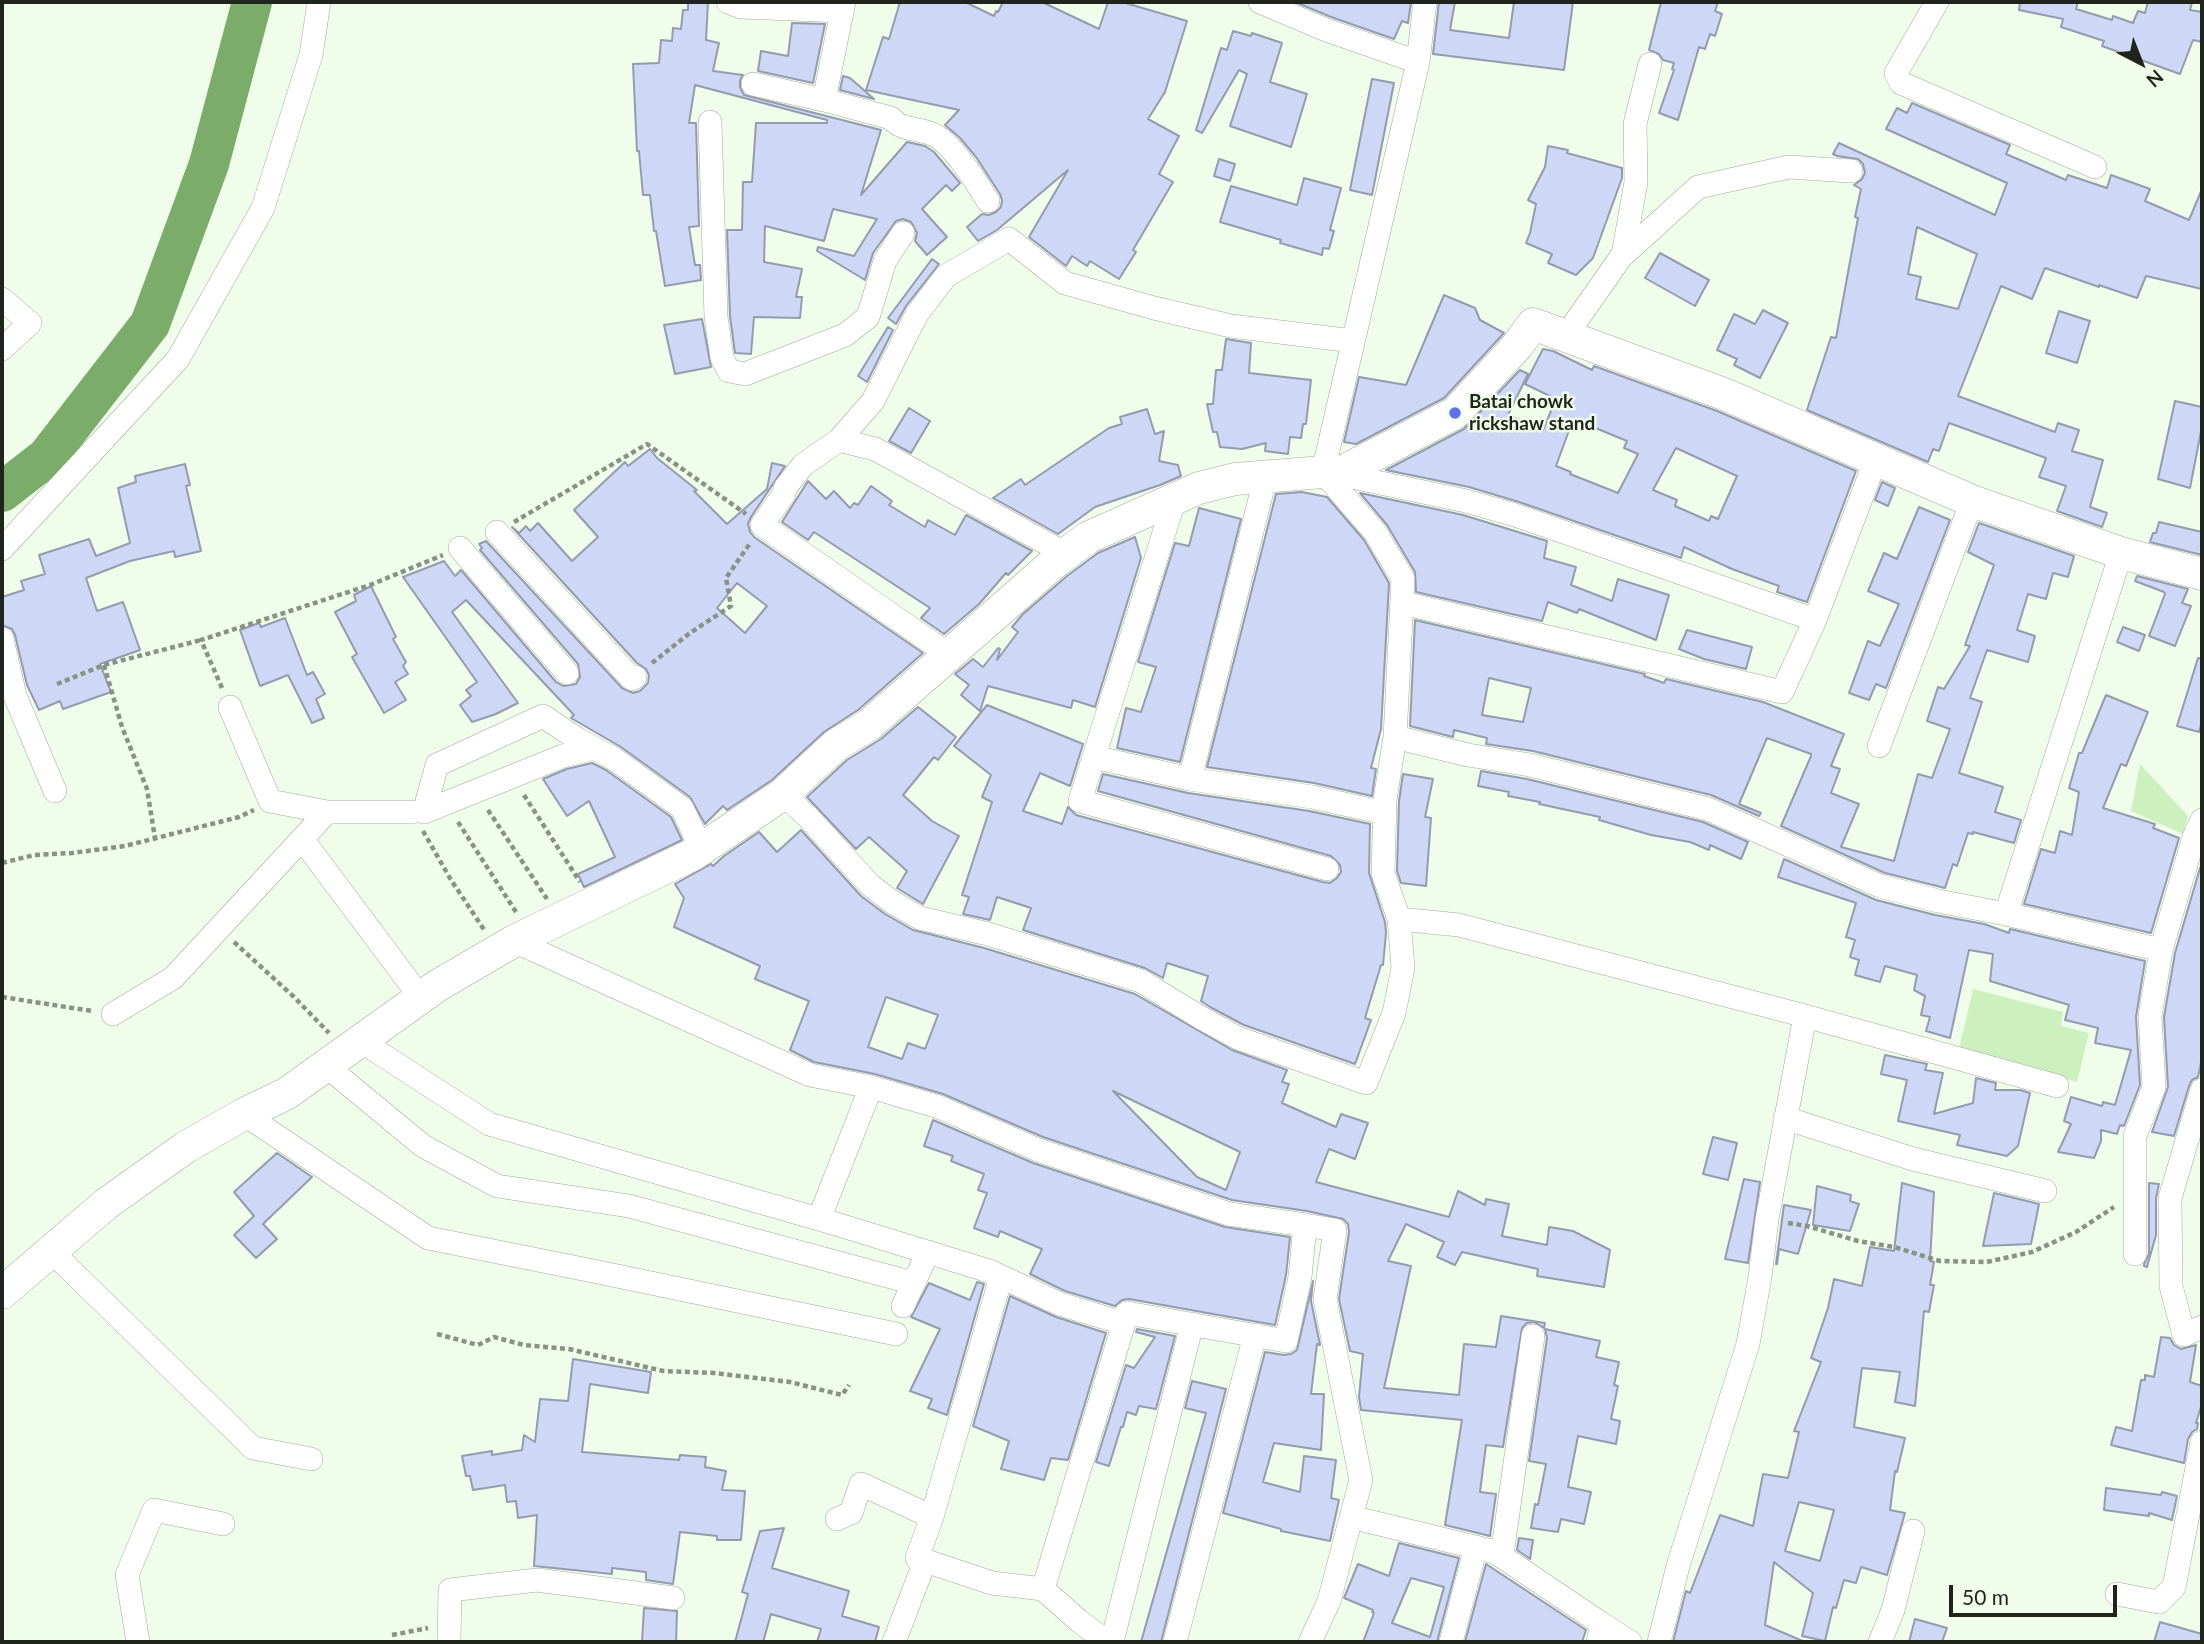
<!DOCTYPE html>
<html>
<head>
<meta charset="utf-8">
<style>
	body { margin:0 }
	#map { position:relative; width:2204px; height:1644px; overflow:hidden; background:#effdea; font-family:Lato,sans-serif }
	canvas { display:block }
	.frame { position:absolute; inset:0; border:4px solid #1f241d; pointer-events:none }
	.north { position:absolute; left:2106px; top:28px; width:70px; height:70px; -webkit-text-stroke:5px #effdea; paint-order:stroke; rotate:138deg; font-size:19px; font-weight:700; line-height:28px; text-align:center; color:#1f241d }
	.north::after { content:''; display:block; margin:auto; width:24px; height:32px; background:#1f241d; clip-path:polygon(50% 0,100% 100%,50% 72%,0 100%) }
	.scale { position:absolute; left:1949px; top:1585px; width:168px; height:32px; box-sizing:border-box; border:4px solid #1f241d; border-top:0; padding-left:9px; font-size:21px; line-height:24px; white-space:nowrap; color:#1f241d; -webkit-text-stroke:5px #effdea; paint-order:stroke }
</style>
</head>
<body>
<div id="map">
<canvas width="2204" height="1644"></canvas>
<div class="frame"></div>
<div class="north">N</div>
<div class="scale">50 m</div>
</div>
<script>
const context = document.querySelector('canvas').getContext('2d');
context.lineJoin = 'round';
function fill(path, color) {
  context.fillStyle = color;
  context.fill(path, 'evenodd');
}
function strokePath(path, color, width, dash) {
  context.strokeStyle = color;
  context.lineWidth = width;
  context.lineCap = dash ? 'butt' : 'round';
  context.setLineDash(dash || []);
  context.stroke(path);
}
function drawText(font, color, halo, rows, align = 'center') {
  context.font = font + ' Lato,sans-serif';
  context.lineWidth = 5;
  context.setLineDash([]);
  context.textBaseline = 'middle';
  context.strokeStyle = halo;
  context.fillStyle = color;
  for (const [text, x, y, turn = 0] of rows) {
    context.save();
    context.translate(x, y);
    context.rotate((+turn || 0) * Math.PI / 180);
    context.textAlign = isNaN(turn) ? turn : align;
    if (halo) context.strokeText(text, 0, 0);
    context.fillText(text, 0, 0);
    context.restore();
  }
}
const green = new Path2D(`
	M2140,764L2188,816L2183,834L2131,811Z
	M1973,989L2063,1012L2061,1026L2089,1033L2077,1082L1959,1049Z`);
const river = new Path2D(`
	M2,492L47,457L150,324L209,164L252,2`);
const building = new Path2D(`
	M688,2H708L706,40L719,43L713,71L743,75L740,80V87L744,95L881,130L861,195L907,142L925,146L934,152L960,183L952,191L946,185L922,209L947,237L927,255L915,241L917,233L911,222L903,219L896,221L873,253L865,280L817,251L818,247L854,256L877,219L833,209L824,241L765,226L764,262L802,269L796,297H802L800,318L754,317L751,354L735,353L730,316L727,230H742L743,182H752L756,123H827V120L695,85L689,123H696L699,226L689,227L695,265H700L701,280L665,286L656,231H654L650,195H643L639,151H637L633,64L659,63L661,40L672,41L673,28L681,29L683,10H688Z
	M900,2H965L994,16L996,11L998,12L1003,2H1042L1099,29L1108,2H1122L1187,21L1165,92L1148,119L1179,136L1159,174L1173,182L1133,250L1136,252L1119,279L1090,261L1087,266L1072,256L1066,266L1029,237L1068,170L997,230L978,241L967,227L982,214L989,215L996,212L1001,207L1002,200L1000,194L976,157L960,138L945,125L959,110L866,90L883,37L889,39Z
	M1295,2H1411L1408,23L1402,21L1394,39L1331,17Z
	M1439,2H1455L1450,30L1509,38L1514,2H1573L1564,70L1433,54Z
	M1661,2H1718L1715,11L1722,14L1715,36L1710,34L1705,49L1699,47L1678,120L1659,113L1674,70L1672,69L1674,63L1663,60L1659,54L1649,50Z
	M2020,2H2078L2076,9L2112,20L2113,16L2133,23L2138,11L2145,13L2148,2H2192L2190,10L2202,12V42L2193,40L2180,74L2102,46L2104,41L2061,27L2063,19L2019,10Z
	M792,23L825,24L813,83L758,71L761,51L788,56Z
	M1233,31L1251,36L1252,33L1282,43L1270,82L1307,94L1291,147L1230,126L1247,74L1239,70L1202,133L1196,130L1221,48L1227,50Z
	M843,76L850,78L874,99L840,90Z
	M1372,79L1394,83L1372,195L1350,190Z
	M1912,103L2010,145L2006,154L2066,180L2068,175L2107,188L2111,175L2150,189L2145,201L2189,220L2202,189V289L2146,276L2137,298L2099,285V287L2045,268L2032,299L2001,286L1958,396L2055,432L2058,423L2079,430L2072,451L2103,460L2090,507L2107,513L2102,527L2057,511L2066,486L2039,477L2046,458L1949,423L1939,451L1933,449L1928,462L1807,410L1831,337L1836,338L1858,218L1855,217L1861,189L1854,185L1862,179L1865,173L1863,164L1858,159L1837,156L1833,154L1839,143L1995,215L2007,183L1886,129L1897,108L1907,113ZM1917,227L1977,254L1958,309L1916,299L1921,277L1908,274Z
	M1548,146L1568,150L1567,153L1622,168V178L1593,258L1576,275L1548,263L1552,254L1526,243L1530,233L1536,204L1528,200L1545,167Z
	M1219,159L1235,164L1230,181L1214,176Z
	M1304,178L1341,188L1330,230L1334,231L1329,249L1323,248L1322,255L1280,243L1281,240L1220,222L1231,186L1297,205Z
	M1660,253L1709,280L1695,306L1645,278Z
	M932,259L939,264L906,306L896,324L888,318Z
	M1444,295L1475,308L1480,320L1504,333L1444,398L1356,444L1344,442L1359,377L1406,385Z
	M1763,310L1788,323L1760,378L1734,365L1737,359L1717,350L1734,314L1755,324Z
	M2059,311L2090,321L2077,363L2046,353Z
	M702,319L711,367L675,374L664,325Z
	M888,327L893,330L867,382L858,376Z
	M1226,339L1251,343L1249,373L1311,380L1306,424H1303L1301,438L1290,437L1288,454L1265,451L1266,443L1242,449L1220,447L1217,432H1213L1207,404H1213L1216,370H1222Z
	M1543,349L1553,351L1592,370L1594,366L1717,411L1856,471L1807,602L1777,592L1779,586L1732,569L1684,547L1681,558L1519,502L1469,487L1386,470L1464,429L1520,370L1528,374L1508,415L1543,430L1556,399L1525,384ZM1581,422L1627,441L1624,448L1638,454L1618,493L1570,474L1571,472L1556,466L1571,425L1578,428ZM1676,448L1737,476L1718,519L1711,516L1709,521L1675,506L1677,500L1653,490Z
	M2175,401L2202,407V426L2190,488L2158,479Z
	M909,408L930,421L911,453L889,441Z
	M1147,409L1155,434L1164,431L1159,461L1178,465L1181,476L1160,485L1095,507L1058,534L993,498L1021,479L1025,485L1109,428L1122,424L1120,417Z
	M650,449L657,458L697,490L694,491L727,524L767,489L772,463L785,466L751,517L748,524L750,532L754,537L923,653L858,710L824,732L772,780L727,810L723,806L705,824L690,797L621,747L571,718L574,715L466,600L452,612L518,703L496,714L472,722L460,705L471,696L466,690L477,682L403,577L444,561L455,576L461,570L556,682L563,686L576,684L580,677L578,664L480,550L482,548L479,544L486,541L622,688L633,693L640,691L648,683L649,675L646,669L637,663L512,527L519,533L526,526L530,531L538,523L572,561L598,537L574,510L625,462L628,466ZM737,583L767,606L745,633L717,608Z
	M185,464L190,485L186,486L201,551L175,557L174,551L130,561L86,578L97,611L123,602L140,650L100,664L111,692L63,709L60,701L39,710L27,685L15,635L12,629L2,625V597L24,590L21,581L45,574L39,555L89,539L96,556L130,543L118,488L136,482L135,476Z
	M808,481L826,499L834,491L850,508L854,503L858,505L871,486L892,501L889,505L925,527L928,520L955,535L966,515L1032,551L1008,575L1006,573L979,604L944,634L921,618L930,608L814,532L808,540L782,522Z
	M1882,482L1895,488L1888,506L1875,500Z
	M1302,492L1327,497L1364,540L1389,583L1381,729L1371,768L1376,769L1372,796L1314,783L1207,767L1276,494Z
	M1360,493L1463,515L1547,541L1544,558L1576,567L1571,585L1612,601L1618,579L1669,595L1656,640L1579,609L1577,613L1548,602L1542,621L1416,592L1415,572L1387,525Z
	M1919,507L1950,520L1886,688L1876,684L1869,700L1849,693L1868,641L1880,646L1899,604L1868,591L1884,553L1897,559Z
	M1199,508L1241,519L1180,762L1117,748L1126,708L1141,712L1156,667L1138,662L1175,543L1189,546Z
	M2159,522L2202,532V555L2150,542L2153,533H2156Z
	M1979,523L2074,556L2068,577L2053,573L2046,599L2028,594L2017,630L2035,636L2028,662L1987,650L1970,698L1982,702L1959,773L2003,787L1995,812L2021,820L2014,843L1973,832V834L1968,833L1957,866L1953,864L1945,888L1885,873L1781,826L1811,756V754L1767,738L1739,804L1761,813L1759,816L1711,795L1533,751L1486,744L1487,738L1454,730L1453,737L1410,726L1415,620L1645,674L1644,676L1664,683L1666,679L1763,702L1844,734L1831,766L1840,769L1831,793L1859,804L1841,847L1894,861L1918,774L1932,778L1950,729L1927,721L1938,687L1944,689L1970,646L1965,645L1994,565L1968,552ZM1489,678L1531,688L1523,722L1482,715Z
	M1135,537L1141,558L1095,707L1073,700L1071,708L988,686L980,711L961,695L969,685L955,674L973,659L983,667L998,648L1000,649L997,660L1018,632L1012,627L1023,614L1067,576L1098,553Z
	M2137,576L2188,589L2182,603L2191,606L2175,646L2149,636L2165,594L2164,592L2135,581Z
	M371,586L396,637L393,639L406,662L403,666L408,674L395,682L406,700L384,713L352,657L357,654L335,612L356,601L354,595Z
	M285,618L307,675L313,672L325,694L316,699L324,718L312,723L288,675L260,686L240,630L259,623L261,627Z
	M2123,627L2145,635L2139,651L2117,642Z
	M1687,630L1752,647L1746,669L1704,659L1679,649Z
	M2198,658L2202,659V721L2199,732L2177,726Z
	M2106,695L2148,712L2126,766L2121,764L2103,808L2155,824L2153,828L2179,838L2151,933L2024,904L2041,849L2055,853L2060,831L2072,835L2079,792L2069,788L2079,753H2082Z
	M987,705L1083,744L1070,786L1040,773L1023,811L1062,824L1068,807L1076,815L1323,882L1330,883L1337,878L1341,872L1340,865L1331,856L1098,791L1103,774L1188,793L1309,811L1370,824L1369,873L1385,922L1386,933L1383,965H1381L1365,1018L1371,1020L1355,1064L1244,1025L1210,1007L1201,1001L1208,976L1167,963L1163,978L1145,968L1023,930L1031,908L997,897L990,920L963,914L969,897L962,895L992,802L982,797L991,775L954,746Z
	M918,707L956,737L938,760L934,757L903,795L932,821L959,836L923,904L897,888L907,871L869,837L856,849L807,797L847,760L881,739Z
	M592,763L606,770L671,817L682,840L584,887L578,874L615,857L589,801L567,816L543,779L567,769Z
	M1481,771L1527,779L1703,822L1748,842L1741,859L1710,845L1709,850L1690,842L1651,835L1599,820L1600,817L1539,804L1540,802L1508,796L1509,792L1478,786Z
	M1403,774L1433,779L1425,817L1431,818L1426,886L1401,883L1397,871L1399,801Z
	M801,830L861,896L885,914L913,930L984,948L1135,994L1232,1050L1287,1070L1282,1082L1289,1084L1282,1103L1336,1127L1341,1114L1368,1123L1355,1159L1329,1149L1316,1182L1449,1217L1458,1191L1485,1205L1486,1199L1509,1204L1502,1236L1547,1245L1549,1227L1573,1231L1610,1250L1604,1287L1537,1276L1538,1269L1462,1252L1455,1265L1437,1257L1444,1242L1406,1224L1388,1261L1411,1266L1384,1388L1459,1395L1464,1344L1496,1347L1501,1316L1545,1323L1544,1328L1534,1322L1527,1323L1522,1328L1503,1447L1486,1445L1480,1492L1496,1494L1490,1536L1445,1525L1462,1420L1361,1410L1359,1397L1363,1354L1350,1351L1339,1299L1349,1232L1348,1224L1343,1219L1307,1211L1232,1200L1043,1137L943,1094L875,1074L814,1062L790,1050L809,1001L755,979L760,966L674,927L684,898L675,884L711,864L713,866L724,856L759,832L777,852ZM886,997L938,1015L925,1049L908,1043L902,1059L868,1047ZM1113,1091L1240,1152L1226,1190L1197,1177Z
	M1784,859L1876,900L1935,915L1984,924L2009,933L2010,929L2145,961L2136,1017L2140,1085L2124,1126L2120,1125L2117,1134L2101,1130V1141L2094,1158L2058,1152L2071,1124L2064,1121L2071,1097L2102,1106L2103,1102L2115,1105L2131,1050L2095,1043L2098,1028L2065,1020L2069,1005L1990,981L1993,954L1969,950L1950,1038L1926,1031L1930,1017L1921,1015L1925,996L1914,990L1917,975L1885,966L1880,982L1855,975L1859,960L1850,957L1855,940L1846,937L1856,903L1778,877Z
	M2200,868H2202V1058L2198,1077L2192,1080L2189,1086L2174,1136L2152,1132L2168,1087L2164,1017L2175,953Z
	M1885,1055L1927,1064L1925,1070L1943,1073L1934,1114L1973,1103L1976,1078L1996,1083L1995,1090H2020L2030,1093L2018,1146L2007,1156L1957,1145L1960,1135L1898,1121L1907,1080L1881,1074Z
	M933,1120L1033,1163L1225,1227L1290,1237L1286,1275L1275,1325L1129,1299L1122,1300L1115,1306L1065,1291L1030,1274L1042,1249L1000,1231L998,1237L974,1228L987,1193L978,1190L984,1174L951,1161L953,1156L924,1146Z
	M1713,1137L1737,1143L1728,1180L1703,1174Z
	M277,1153L312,1177L263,1224L277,1239L256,1258L234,1235L254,1216L234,1192Z
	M1744,1179L1760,1182L1748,1263L1725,1259Z
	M1902,1183L1934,1192L1930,1261L1934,1262L1930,1285H1934L1929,1312L1924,1311L1915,1406L1895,1402L1900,1372L1862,1368L1854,1427L1905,1438L1897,1472L1895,1471L1890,1510L1905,1513L1887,1575L1861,1567L1856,1583L1844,1580L1836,1608L1833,1607L1825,1641L1802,1636L1813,1593L1774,1562L1765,1625L1805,1642H1673L1686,1591L1690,1593L1720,1515L1753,1526L1763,1474L1788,1478L1799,1432L1794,1431L1821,1362L1811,1358L1828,1308L1834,1279L1862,1286L1870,1247L1894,1251ZM1799,1502L1834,1510L1820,1561L1785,1551Z
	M2149,1183L2159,1184L2156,1198V1235L2147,1267L2144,1266V1264L2149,1254Z
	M1817,1186L1851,1195L1850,1201L1859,1204L1850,1231L1813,1225Z
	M1994,1193L2039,1204L2031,1244L1983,1246Z
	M1784,1205L1811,1210L1798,1254L1779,1249L1777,1264H1776Z
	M1313,1281L1311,1301L1320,1345L1317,1344L1311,1394H1324L1321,1450L1274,1443L1263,1482L1300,1492L1304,1456L1336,1460L1331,1498L1339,1500L1330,1541L1281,1531V1529L1223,1513L1265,1352L1284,1355L1291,1354L1297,1350Z
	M977,1282L984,1284L947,1415L928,1408L932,1399L910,1391L940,1329L911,1317L929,1283L970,1300Z
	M1010,1296L1056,1317L1106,1333L1068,1460L1051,1458L1044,1480L1001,1469L1009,1441L973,1426Z
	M1137,1329L1175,1336L1156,1409L1139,1406L1136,1415L1127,1412L1123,1427H1121L1109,1466L1096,1462L1126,1365L1134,1368L1155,1337L1136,1332Z
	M1545,1329L1600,1341L1596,1357L1619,1362L1614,1385L1618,1386L1611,1419L1620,1421L1616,1444L1578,1436L1568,1487L1591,1492L1584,1524L1561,1519L1558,1532L1531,1528L1535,1504L1538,1505L1546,1464L1529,1461L1547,1338Z
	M2161,1337L2170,1338L2174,1345L2181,1349L2196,1345L2190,1382L2202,1386V1403L2196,1423H2198L2197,1429L2192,1432L2188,1439L2184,1463L2111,1445L2116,1427L2132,1431L2141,1380H2145V1375L2154,1377Z
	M573,1359L651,1372L648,1393L590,1384L582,1452L679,1460L680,1455L706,1457L705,1467L726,1471L722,1490L745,1491L741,1540H717V1536L680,1532L673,1584L646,1580V1572L612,1568V1574L534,1566L537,1515L518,1518L516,1501L507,1502L505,1485L473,1490L470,1476H466L462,1456L492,1451V1455L522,1450L524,1435L535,1442L540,1399L568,1401Z
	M1192,1381L1226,1389L1161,1642H1141L1206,1413L1185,1408Z
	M2106,1488L2161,1495L2162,1492L2177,1496L2172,1520L2149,1513V1516L2104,1510Z
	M784,1528L772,1568L849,1591L842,1616L879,1627L875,1642H817L821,1629L771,1614L763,1642H735L748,1594L742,1592L760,1531Z
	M1519,1538L1533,1540L1530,1559L1517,1550Z
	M1399,1543L1459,1558L1437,1642H1363L1374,1613L1372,1612L1373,1610L1344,1598L1358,1564L1389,1576ZM1411,1578L1444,1587L1430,1637L1392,1623Z
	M1486,1564L1586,1630L1582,1642H1465Z
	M644,1608L677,1611L676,1642H642Z
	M1915,1619L1947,1628L1942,1642H1909Z
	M2160,1622L2202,1634V1642H2154Z`);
const path = new Path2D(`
	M514,522L647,444L746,514
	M652,663L690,633L731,606L726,578L751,542
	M104,665L122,727L147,789L155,838
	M57,684L104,665L201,640
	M222,688L201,640L370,585L443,555
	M524,795L580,882
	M488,810L547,899
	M458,822L516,912
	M423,831L451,880L485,931
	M2,863L34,855L72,853L125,846L239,817L254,810
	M234,942L294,997L329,1033
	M2,997L92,1011
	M1788,1223L1807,1226L1858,1241L1894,1247L1940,1261L1987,1262L2032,1252L2076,1232L2114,1207
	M437,1334L478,1345L494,1337L524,1345L569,1349L663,1371L714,1373L790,1382L842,1395L849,1385
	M392,1635L428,1628`);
const street = new Path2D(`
	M728,2L741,7L842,11
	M1260,2L1326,30L1418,62
	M1425,2L1418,62L1323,472L1375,532L1403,579L1395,737L1385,800L1383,873L1399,919L1459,925L1805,1016L1767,1219L1760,1277L1748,1344L1678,1566L1659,1642
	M1937,2L1896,73L1901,83L2095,167
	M753,84L824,100L891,118C902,132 921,127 936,136C954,146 977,183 988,201
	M824,100L844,2
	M710,122L716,317L722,358L729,371L745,374L845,335L868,317L885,261L903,233
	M1623,255L1636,182L1635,124L1650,64
	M2,299L30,323L2,349
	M1565,337L1621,257L1698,187L1789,167L1851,171
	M839,440L875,449L1066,554
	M1338,474L1466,501L1515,515L1815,620
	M1266,475L1190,779L1312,797L1385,813
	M1174,501L1080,801L1327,869
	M497,532L632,679L635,677
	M460,548L567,673
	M2,549L178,359L263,208L311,55L319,2
	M1403,603L1782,692L1815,620L1876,459
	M2,639L15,696L55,791
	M951,656L762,525L784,494L785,488L803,465L839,440L873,401L917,314L946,276L1009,239L1065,283L1154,308L1231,326L1353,341
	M230,707L270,801L327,812
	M1395,737L1468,755L1530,765L1708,809L1880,886L1938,901L2006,914L2161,950
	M1879,746L1972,501
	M594,748L563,756L424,812L437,765L543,716L577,739L613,758L682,808L702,850
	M1094,757L1190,779
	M783,794L808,817L870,885L892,902L920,918L988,934L1141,981L1203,1019L1238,1038L1366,1083L1394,1013L1403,968L1399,919
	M302,839L421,998
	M2006,914L2121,553
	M113,1014L173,978L327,812H412
	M1805,1016L2057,1086
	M361,1041L489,1124L836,1224L989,1271L1060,1304L1119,1322L1127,1313L1286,1341L1300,1277L1305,1225L1229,1214L1038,1150L939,1107L871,1087L810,1075L514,941
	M325,1065L423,1146L497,1186L629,1206L913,1283
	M2202,1090L2170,1198L2171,1286L2184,1335L2202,1327
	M244,1114L428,1238L598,1272L896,1334
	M1785,1118L1913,1159L2045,1191
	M819,1219L871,1087
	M1305,1225L1335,1230L1325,1299L1361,1480L1329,1601L1310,1642
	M52,1252L253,1448L311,1459
	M2135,1254V1136L2154,1087L2150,1016L2161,950L2194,837L2202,820
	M903,1306L928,1252
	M932,1517L1001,1277
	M1351,1517L1495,1552L1602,1624L1598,1642
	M837,1519L851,1513L861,1484L932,1517L917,1558L992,1583L1043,1589L1079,1621L1107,1642
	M1502,1555L1533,1336
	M1043,1589L1127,1313
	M2117,1594L2159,1602L2174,1587L2202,1442
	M1602,1624L1630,1642
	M138,1642L127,1575L154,1510L223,1524
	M449,1642L450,1590L537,1580L673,1598
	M894,1642L925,1561
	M1112,1642L1192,1324
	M1175,1642L1255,1335
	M1451,1642L1476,1547
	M1880,1642L1893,1610L1913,1531`);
const secondary = new Path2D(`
	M2,1293L106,1204L186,1147L244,1114L286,1094L437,986L514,941L694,854L783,794L836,745L869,725L1055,562L1089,537L1199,488L1235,479L1323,472L1338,474L1455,413L1517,346L1533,324L1724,394L1972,501L2121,553L2202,574`);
const markers = [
	[1455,413,7,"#5e71e9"]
];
const poiNames = [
	["Batai chowk",1469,402],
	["rickshaw stand",1469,424]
];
fill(green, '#ccf1be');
strokePath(river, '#7bac69', 40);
fill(building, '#cfd7f6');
strokePath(building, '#959baf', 2);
strokePath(street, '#9eab99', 24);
strokePath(secondary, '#9eab99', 33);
strokePath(path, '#889285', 4.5, [5, 3.5]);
strokePath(street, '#fff', 23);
strokePath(secondary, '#fff', 32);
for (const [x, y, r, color] of markers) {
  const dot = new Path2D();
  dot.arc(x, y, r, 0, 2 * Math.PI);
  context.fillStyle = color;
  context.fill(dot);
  strokePath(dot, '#effdea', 2.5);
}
drawText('bold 19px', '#1f241d', '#effdea', poiNames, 'left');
</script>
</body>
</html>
